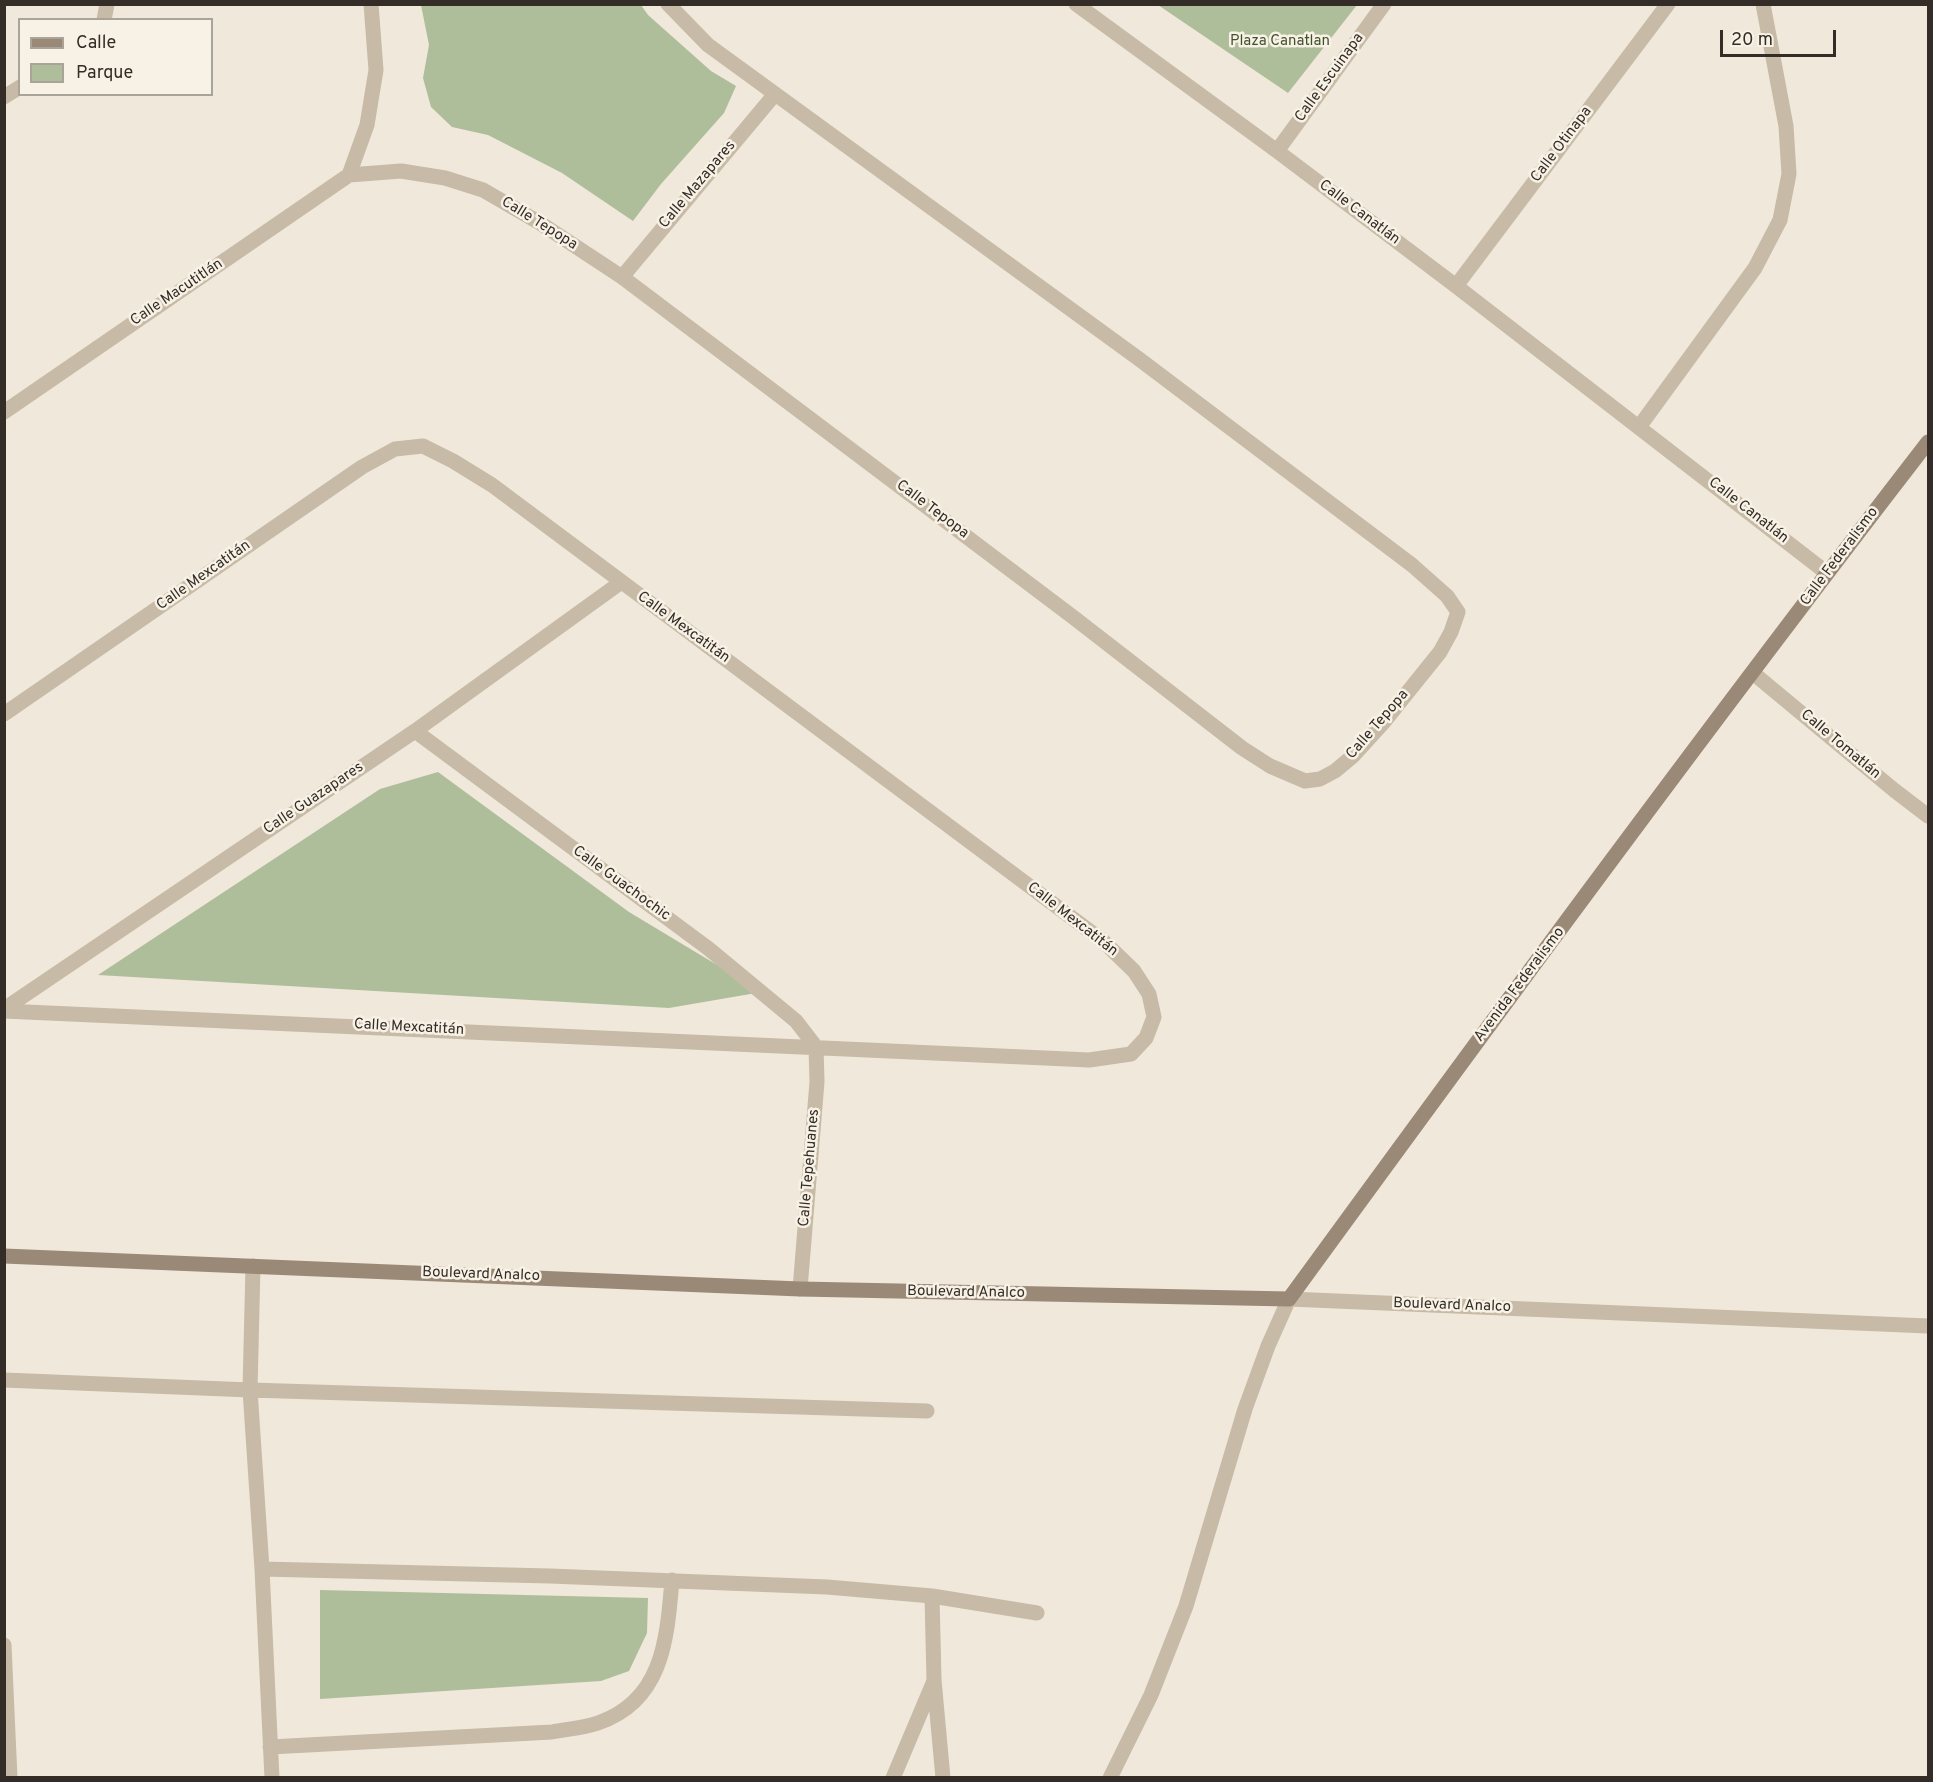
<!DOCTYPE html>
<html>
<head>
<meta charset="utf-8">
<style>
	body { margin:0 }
	#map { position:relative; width:1933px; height:1782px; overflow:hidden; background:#f0e8da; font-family:Overpass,sans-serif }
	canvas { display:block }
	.frame { position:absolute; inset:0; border:6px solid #342d27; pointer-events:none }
	.legend { position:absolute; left:18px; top:18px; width:195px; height:78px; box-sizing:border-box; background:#f8f2e6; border:2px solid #aaa39a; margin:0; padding:8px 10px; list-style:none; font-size:18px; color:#342d27 }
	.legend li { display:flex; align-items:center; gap:12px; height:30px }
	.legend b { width:30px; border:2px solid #aaa39a }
	.scale { position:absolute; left:1720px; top:30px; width:116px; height:27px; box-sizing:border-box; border:3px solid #342d27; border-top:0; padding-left:8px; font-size:18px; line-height:21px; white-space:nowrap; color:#342d27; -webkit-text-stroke:4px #f8f2e6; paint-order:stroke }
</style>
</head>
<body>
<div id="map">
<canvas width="1933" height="1782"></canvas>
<div class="frame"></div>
<ul class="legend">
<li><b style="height:8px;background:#9b8978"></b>Calle</li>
<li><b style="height:16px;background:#aebe9a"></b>Parque</li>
</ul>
<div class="scale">20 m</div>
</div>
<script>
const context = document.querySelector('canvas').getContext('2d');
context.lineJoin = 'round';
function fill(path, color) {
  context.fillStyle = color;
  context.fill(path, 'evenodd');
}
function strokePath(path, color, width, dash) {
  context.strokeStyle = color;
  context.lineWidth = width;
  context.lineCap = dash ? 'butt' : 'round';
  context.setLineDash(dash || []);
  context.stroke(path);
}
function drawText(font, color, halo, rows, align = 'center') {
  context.font = font + ' Overpass,sans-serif';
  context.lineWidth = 5;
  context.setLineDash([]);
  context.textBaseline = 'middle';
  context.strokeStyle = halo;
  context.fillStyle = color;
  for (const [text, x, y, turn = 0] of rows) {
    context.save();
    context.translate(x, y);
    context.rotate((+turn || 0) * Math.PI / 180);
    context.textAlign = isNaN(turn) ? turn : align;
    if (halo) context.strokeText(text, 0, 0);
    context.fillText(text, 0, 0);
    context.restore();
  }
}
const green = new Path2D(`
	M421,5H641L648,15L711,71L736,86L724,113L661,184L633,221L562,173L488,135L452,127L431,107L423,78L429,45Z
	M1158,5H1357L1288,93Z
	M438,772L629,912L762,992L669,1008L98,975L380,789Z
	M320,1590L648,1598L647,1633L629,1671L601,1681L320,1699Z`);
const street = new Path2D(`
	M1076,4L1277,151L1456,286L1827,573
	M104,20L107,4
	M4,97L20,87
	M1277,151L1384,4
	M349,175L401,171L445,178L483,190L540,223L622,277L1073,617L1242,748L1270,766L1305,781L1320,779L1335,771L1353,756L1383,723L1440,652L1451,632L1458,612L1447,596L1412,565L1139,359L708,45L668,4
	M349,175L367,125L376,70L371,4
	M622,277L775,94
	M1456,286L1668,4
	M4,412L349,175
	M1639,427L1755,268L1780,220L1789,174L1786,126L1763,4
	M1753,673L1894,790L1928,816
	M4,714L362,467L395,449L423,446L453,461L492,485L1103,941L1134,971L1149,994L1154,1017L1146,1038L1131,1054L1089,1060L4,1011
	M415,731L709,949L796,1021L816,1047L817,1082L800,1289
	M4,1009L415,731L620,583
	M253,1266L250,1390L262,1569L272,1778
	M4,1380L250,1390L927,1411
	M262,1569L550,1576L827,1587L932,1596L1037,1613
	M932,1596L934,1680L943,1778
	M4,1645L10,1778
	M270,1747L552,1732C567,1729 584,1728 598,1723C663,1701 667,1639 672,1580
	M893,1778L934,1681
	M1110,1778L1151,1695L1186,1606L1245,1409L1268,1346L1289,1299L1928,1326`);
const secondary = new Path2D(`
	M4,1256L800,1289L1289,1299C1499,1011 1710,724 1928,442`);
const parkNames = [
	["Plaza Canatlan",1280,42]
];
const streetNames = [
	["Calle Escuinapa",1330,78,-54],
	["Calle Otinapa",1562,145,-53],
	["Calle Mazapares",698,185,-50],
	["Calle Canatlán",1359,213,37],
	["Calle Tepopa",539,224,32],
	["Calle Macutitlán",177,293,-34],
	["Calle Tepopa",932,510,37],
	["Calle Canatlán",1748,511,38],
	["Calle Federalismo",1840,557,-53],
	["Calle Mexcatitán",204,576,-35],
	["Calle Mexcatitán",683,628,36],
	["Calle Tepopa",1378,725,-49],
	["Calle Tomatlán",1840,745,40],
	["Calle Guazapares",314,799,-34],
	["Calle Guachochic",621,884,36],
	["Calle Mexcatitán",1072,920,38],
	["Avenida Federalismo",1520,985,-53],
	["Calle Mexcatitán",409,1028,3],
	["Calle Tepehuanes",810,1168,-85],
	["Boulevard Analco",481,1275,2],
	["Boulevard Analco",966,1293,1],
	["Boulevard Analco",1452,1306,2]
];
fill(green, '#aebe9a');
strokePath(street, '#c7baa6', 15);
strokePath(secondary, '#9b8978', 15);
drawText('15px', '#3f512c', '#f8f2e6', parkNames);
drawText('15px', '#342d27', '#f8f2e6', streetNames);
</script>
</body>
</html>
